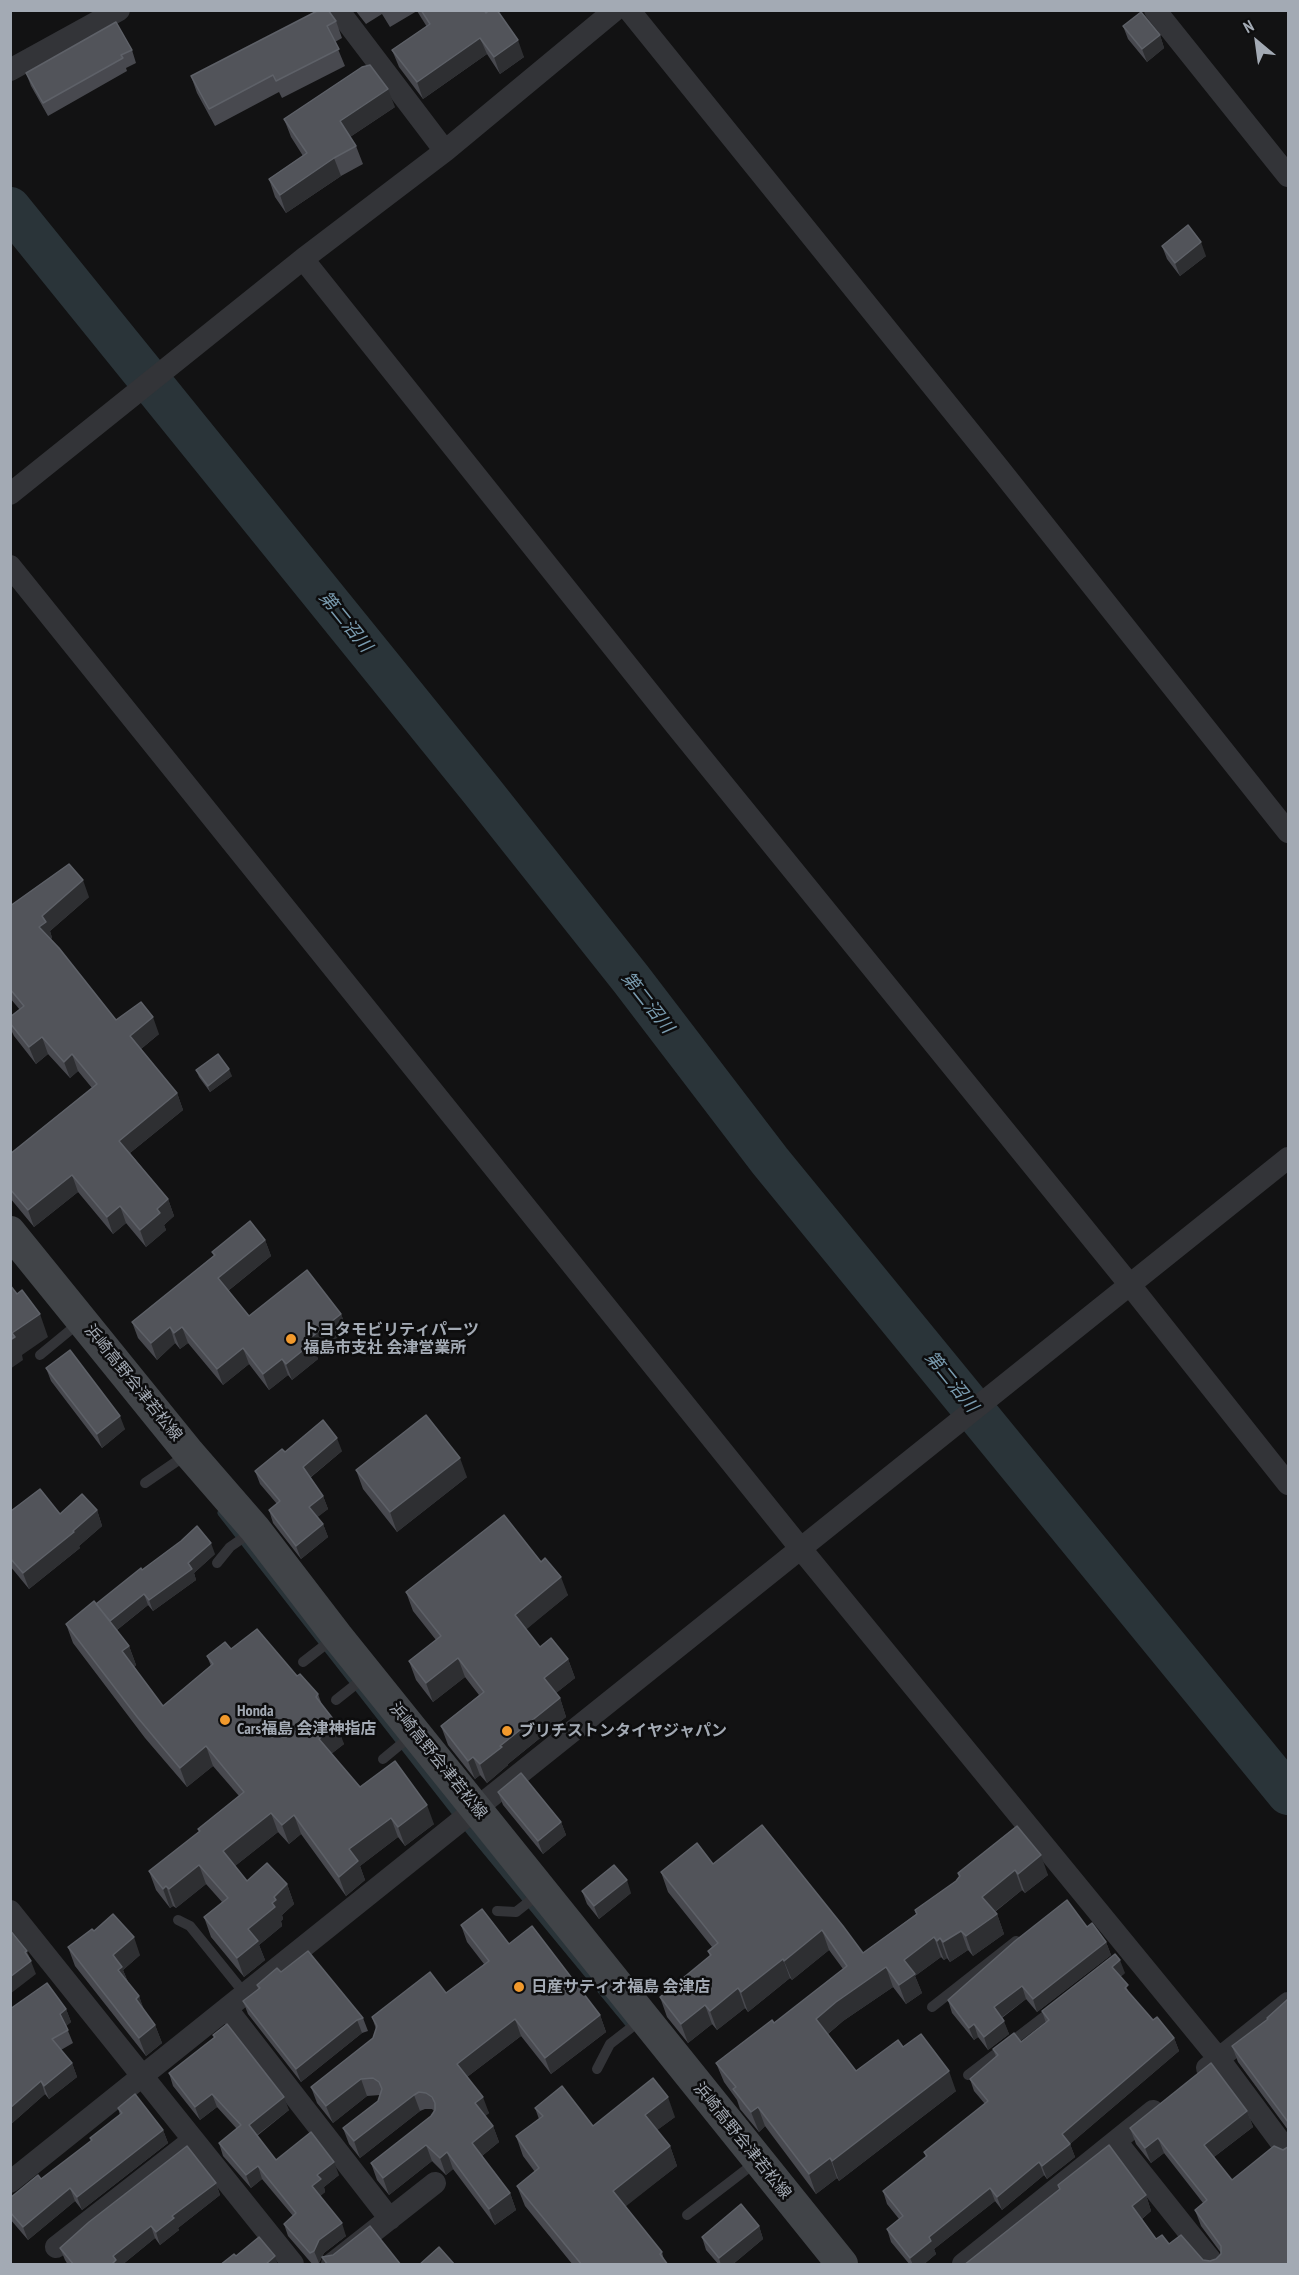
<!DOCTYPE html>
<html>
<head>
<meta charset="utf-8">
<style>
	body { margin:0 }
	#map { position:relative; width:1299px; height:2275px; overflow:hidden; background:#121213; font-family:"PT Sans Narrow",sans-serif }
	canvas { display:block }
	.frame { position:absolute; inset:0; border:12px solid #a3aab4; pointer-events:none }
	.north { position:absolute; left:1227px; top:12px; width:60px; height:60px; -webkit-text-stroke:4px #0d0d0e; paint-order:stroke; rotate:331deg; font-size:16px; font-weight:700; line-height:24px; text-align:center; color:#a3aab4 }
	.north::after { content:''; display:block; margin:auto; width:21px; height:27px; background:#a3aab4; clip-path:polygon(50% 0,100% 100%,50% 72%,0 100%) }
</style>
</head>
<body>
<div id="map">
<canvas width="1299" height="2275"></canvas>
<div class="frame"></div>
<div class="north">N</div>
</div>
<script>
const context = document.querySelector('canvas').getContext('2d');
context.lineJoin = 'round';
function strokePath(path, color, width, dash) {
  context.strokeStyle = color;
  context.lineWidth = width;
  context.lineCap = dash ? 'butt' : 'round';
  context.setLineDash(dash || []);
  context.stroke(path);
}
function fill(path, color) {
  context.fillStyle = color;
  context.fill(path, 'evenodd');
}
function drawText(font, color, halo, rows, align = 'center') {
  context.font = font + ' "PT Sans Narrow","Noto Sans JP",sans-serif';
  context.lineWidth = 5;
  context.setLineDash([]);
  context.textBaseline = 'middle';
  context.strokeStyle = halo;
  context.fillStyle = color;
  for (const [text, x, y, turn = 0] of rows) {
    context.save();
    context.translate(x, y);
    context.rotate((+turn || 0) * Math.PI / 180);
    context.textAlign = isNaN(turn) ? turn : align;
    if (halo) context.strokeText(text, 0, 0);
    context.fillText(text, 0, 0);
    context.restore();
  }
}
const stream = new Path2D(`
	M221,1513L471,1833L631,2027`);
const river = new Path2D(`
	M10,208L481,790L631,979L770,1161L1288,1794`);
const lane = new Path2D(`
	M40,1355L80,1322
	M145,1483L186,1455
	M217,1563L230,1547L253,1531
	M303,1662L334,1638
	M336,1700L365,1677
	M383,1759L412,1735
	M497,1911L516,1912L540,1893
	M178,1920L190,1926L245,1994
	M932,2007L1016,1941
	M597,2069L610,2044L641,2020
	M968,2075L1054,2009
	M687,2215L756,2162`);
const street = new Path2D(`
	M338,10L445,151
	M629,10L998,467L1288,832
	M1155,10L1288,176
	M10,70L119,10
	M303,259L676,726L1130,1285L1288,1484
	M10,494L303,259L445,151L615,10
	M10,566L801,1549L1219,2059L1288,2152
	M10,1911L293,2264
	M227,2009L390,2219
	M1207,2068L1288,2003
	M1116,2141L1214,2264
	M10,2182L1288,1158
	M56,2247L193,2140
	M332,2264L435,2183
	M963,2264L1153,2111`);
const secondary = new Path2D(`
	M10,1232L189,1453L255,1529L337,1636L842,2264`);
const wall = new Path2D(`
	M355,10H484L486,13L524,57L500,74L487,54L423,99L399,67L392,50L427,27L417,11L390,27L382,14L366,24Z
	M336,21L342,38L335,42L345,66L282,98L279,92L215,126L197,93L191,76Z
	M1123,26L1160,35L1164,48L1147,62L1128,39Z
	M132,50L136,63L126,68L127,71L48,116L31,86L26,73Z
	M395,107L350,137L356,146L363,164L341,176L286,213L275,197L269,179L303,156L291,137L284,119Z
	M1162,246L1206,256L1180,276L1167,259Z
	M89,897L50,931L52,938L50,939L116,1020L159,1034L141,1049L177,1093L183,1110L130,1153L168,1199L174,1216L164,1225L166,1230L146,1247L126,1223L113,1234L78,1192L34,1227L10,1198V1154L92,1088L78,1071L70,1078L48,1054L36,1064L14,1036L10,1028V1017L20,1010L10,998V906Z
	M196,1070L232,1076L210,1092L199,1077Z
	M265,1240L271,1256L228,1291L249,1316L341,1314L347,1330L316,1354L318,1359L292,1380L288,1375L269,1390L249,1364L223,1385L188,1343L180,1349L175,1343L157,1360L138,1338L132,1322L214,1256L212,1252Z
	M46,1368L125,1429L102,1448L51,1381Z
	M342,1451L310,1478L323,1496L328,1509L317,1517L323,1524L328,1537L301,1559L273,1523L269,1510L277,1504L260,1484L255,1471L285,1452Z
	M356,1470L467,1477L397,1532L363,1489Z
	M10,1510L11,1511L60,1514L97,1510L102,1526L79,1546L80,1548L29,1589L10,1566Z
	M215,1554L194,1573L196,1580L153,1611L148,1605L117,1630L129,1646L136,1665L134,1667L163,1706L211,1666L207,1656L231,1649L297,1676L318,1694L322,1705L344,1744L331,1754L360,1787L434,1824L405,1846L398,1837L360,1866L365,1880L346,1896L301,1834L289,1844L278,1832L235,1866L247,1881L287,1884L294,1904L282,1915L283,1919L281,1921L282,1926L259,1945L265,1960L244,1977L211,1937L204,1917L222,1902L206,1884L176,1908L173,1906L170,1908L156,1890L149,1871L199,1832L198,1829L239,1796L213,1766L187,1787L145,1738L73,1643L66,1624L96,1604L142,1570Z
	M541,1562L568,1595L526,1629L540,1647L568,1659L575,1678L556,1693L560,1698L566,1717L508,1764V1765L487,1783L480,1775L475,1779L448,1745L441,1726L479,1695L465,1677L433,1702L416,1680L409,1661L436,1640L413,1611L406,1592Z
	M498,1792L561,1822L566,1835L543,1854L503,1805Z
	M1017,1826L1048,1875L1025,1893L1022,1890L995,1912L997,1914L1004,1934L973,1956L968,1950L950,1962L947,1958L944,1960L941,1957L915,1976L922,1993L906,2004L893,1987L843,2021L828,2034L856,2071L903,2047L956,2091L839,2181L837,2178L816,2194L765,2126L759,2132L740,2109L737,2100L724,2082L716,2063L774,2023L843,1969L829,1950L792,1980L790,1978L748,2012L745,2008L717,2030L712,2024L688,2043L667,2017L660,1997L710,1956L708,1951L712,1947L668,1892L661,1872L713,1864L863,1953L916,1914L915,1910L956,1881L959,1877L958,1873Z
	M582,1891L631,1893L599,1919L587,1904Z
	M461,1925L509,1944L600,2015L606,2032L551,2074L521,2036L467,2077L489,2113L485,2116L493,2126L499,2142L482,2156L510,2193L516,2210L495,2225L453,2169L446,2175L432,2161L389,2195L377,2180L371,2163L431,2116L434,2111L432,2109H425L420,2111L360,2158L349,2144L343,2128L378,2101L380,2095L367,2096L333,2123L317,2103L311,2087L373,2038L376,2029L372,2017L446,1993L484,1964L467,1942Z
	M1087,1927L1106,1942L1111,1955L1037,2012L1026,1999L1002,2018L1009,2034L988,2050L978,2037L974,2040L952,2013L948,2000Z
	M94,1931L140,1955L123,1970L128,1982L139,1996L144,2011L155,2025L162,2043L146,2056L75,1966L68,1947Z
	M281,1972L363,2018L368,2031L362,2033L301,2082L248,2014L243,2001L258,1989L257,1985Z
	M1125,1973L1120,1977L1131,1995L1153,2020L1174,2038L1179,2051L1070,2144L1075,2157L1047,2179L1044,2175L1002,2210L995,2201L934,2249L936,2254L923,2265H910L891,2242L887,2229L899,2219L887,2204L883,2191L926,2157L924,2152L985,2104L974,2091L970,2079L996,2057L993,2049L1021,2042L1046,2023L1042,2011Z
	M1288,1999V2130L1238,2062L1232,2046L1268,2019Z
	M66,2009L71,2022L66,2026L73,2043L61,2050L72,2063L77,2077L49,2099L45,2094L10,2125Z
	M213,2035L289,2110L257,2136L276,2160L339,2175L324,2187L325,2192L320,2196L346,2236L324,2253L319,2263L317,2265H313L288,2236L284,2224L293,2216L262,2179L251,2188L223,2156L219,2143L237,2129L217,2107L200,2120L173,2086L169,2073L214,2038Z
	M118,2108L163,2130L168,2143L82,2210L75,2201L28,2240L10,2219V2198L41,2179L91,2141L90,2138L120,2115Z
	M535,2108L593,2126L675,2117L657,2130L670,2146L677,2166L625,2206L662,2252L664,2260L668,2265H573L525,2206L517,2186L535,2172L523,2156L516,2136L539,2119Z
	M1247,2111L1253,2127L1214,2157L1288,2265H964L1059,2189L1058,2185L1146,2195L1151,2211L1142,2219L1156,2239L1169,2244L1203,2260L1210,2261L1216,2259L1221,2253L1201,2226L1195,2210L1203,2203L1164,2153L1151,2163L1136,2144L1130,2128Z
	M216,2183L220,2195L178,2228L179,2230L160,2245L155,2238L122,2265H68L65,2260L60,2248Z
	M759,2226L763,2239L732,2265H719L706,2250L702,2237Z`);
const shadedWall = new Path2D(`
	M1160,35L1164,48L1147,62L1142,49Z
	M480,38L487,54L423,99L417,82Z
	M518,40L524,57L500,74L494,57Z
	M388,89L395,107L347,139L340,121Z
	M334,158L341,176L286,213L280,195Z
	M1201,242L1206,256L1180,276L1175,263Z
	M83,880L89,897L50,931L52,938L45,944L39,927L42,916Z
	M153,1017L159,1034L136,1053L130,1036Z
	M42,1037L48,1054L36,1064L29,1047Z
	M72,1054L78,1071L70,1078L64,1062Z
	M229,1069L232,1076L210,1092L208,1086Z
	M177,1093L183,1110L125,1157L119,1141Z
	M72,1175L78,1192L34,1227L28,1210Z
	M168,1199L174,1216L164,1225L166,1230L146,1247L140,1230L157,1209Z
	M120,1206L126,1223L113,1234L107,1217Z
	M265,1240L271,1256L224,1294L218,1278Z
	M40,1314L48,1337L22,1355L23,1360L10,1369V1340L12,1333Z
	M341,1314L347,1330L316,1354L318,1359L292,1380L286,1364L309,1339Z
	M170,1327L175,1343L157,1360L151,1343Z
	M182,1327L188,1343L180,1349L174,1333Z
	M243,1348L249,1364L223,1385L217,1369Z
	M282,1359L288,1375L269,1390L263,1374Z
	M120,1416L125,1429L102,1448L97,1434Z
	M337,1438L342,1451L307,1480L303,1467Z
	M460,1458L467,1477L397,1532L390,1512Z
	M323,1496L328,1509L314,1520L309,1507Z
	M97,1510L102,1526L79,1546L80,1548L29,1589L23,1573Z
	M323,1524L328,1537L301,1559L296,1546Z
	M211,1543L215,1554L194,1573L196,1580L153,1611L149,1600Z
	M561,1577L568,1595L522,1633L515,1615Z
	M144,1594L148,1605L113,1633L109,1622Z
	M129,1646L136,1665L129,1671L122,1651Z
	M458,1658L465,1677L433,1702L426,1683Z
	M568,1659L575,1678L551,1697L544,1678Z
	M560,1698L566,1717L508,1764V1765L487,1783L480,1764L500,1746Z
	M337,1724L344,1744L326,1758L319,1739Z
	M206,1746L213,1766L187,1787L180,1768Z
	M473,1757L480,1775L475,1779L468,1761Z
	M427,1805L434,1824L405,1846L398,1827Z
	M271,1813L278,1832L230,1870L223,1851Z
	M294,1815L301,1834L289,1844L282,1825Z
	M391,1818L398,1837L360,1866L365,1880L346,1896L339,1877L349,1849Z
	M561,1822L566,1835L543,1854L538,1841Z
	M1041,1855L1048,1875L1025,1893L1018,1874Z
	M199,1865L206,1884L176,1908L169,1889Z
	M1015,1870L1022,1890L989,1916L982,1897Z
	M627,1880L631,1893L599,1919L594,1906Z
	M287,1884L294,1904L282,1915L283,1919L281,1921L282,1926L259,1945L265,1960L244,1977L237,1958L248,1929L272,1903L274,1897Z
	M166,1886L173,1906L170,1908L163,1889Z
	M997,1914L1004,1934L973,1956L966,1936Z
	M822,1930L829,1950L792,1980L784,1961Z
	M961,1931L968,1950L950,1962L943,1942Z
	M134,1937L140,1955L123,1970L129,1985L125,1988L113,1955Z
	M934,1937L941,1957L915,1976L922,1993L906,2004L899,1985L904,1960Z
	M940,1938L947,1958L944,1960L937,1941Z
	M1106,1942L1111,1955L1037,2012L1033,1999Z
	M27,1951L36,1974L10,1994V1977L25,1952Z
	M783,1959L790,1978L748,2012L741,1992Z
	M1120,1960L1125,1973L1116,1980L1112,1967Z
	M886,1967L893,1987L843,2021L823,2038L816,2019L836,2002Z
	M1022,1986L1026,1999L998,2020L994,2007Z
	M738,1988L745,2008L717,2030L710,2011Z
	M139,1996L146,2015L136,1999Z
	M705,2005L712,2024L688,2043L681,2024Z
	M66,2009L71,2022L65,2027L60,2014Z
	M600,2015L606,2032L551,2074L545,2058Z
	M515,2019L521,2036L463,2080L457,2064Z
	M357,2020L362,2033L301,2082L296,2069Z
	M1004,2021L1009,2034L988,2050L984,2037Z
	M974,2024L978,2037L974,2040L969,2028Z
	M155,2025L162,2043L146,2056L139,2038Z
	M1174,2038L1179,2051L1070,2144L1075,2157L1047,2179L1042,2166L1062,2134Z
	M72,2063L77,2077L49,2099L44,2086Z
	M949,2071L956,2091L839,2181L832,2161Z
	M361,2079L367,2096L333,2123L326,2106Z
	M41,2081L45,2094L10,2125V2108Z
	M212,2094L217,2107L200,2120L195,2107Z
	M414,2095L420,2111L360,2158L354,2141Z
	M284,2097L289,2110L253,2138L249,2125Z
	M483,2097L489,2113L481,2120L475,2103Z
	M668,2097L675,2117L652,2134L645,2115Z
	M758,2107L765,2126L759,2132L751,2112Z
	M1247,2111L1253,2127L1210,2160L1204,2145Z
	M493,2126L499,2142L478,2159L472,2143Z
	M163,2130L168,2143L82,2210L77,2197Z
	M1158,2138L1164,2153L1151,2163L1145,2148Z
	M426,2145L432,2161L389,2195L383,2178Z
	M670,2146L677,2166L620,2211L613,2191Z
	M447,2152L453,2169L446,2175L440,2158Z
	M830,2158L837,2178L816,2194L809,2174Z
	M334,2162L339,2175L324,2187L325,2192L317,2199L312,2186L317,2175Z
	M1039,2162L1044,2175L1002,2210L997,2197Z
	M258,2166L262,2179L251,2188L246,2175Z
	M216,2183L220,2195L178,2228L179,2230L160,2245L156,2232L172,2216Z
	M70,2188L75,2201L28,2240L23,2227Z
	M990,2188L995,2201L934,2249L936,2254L923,2265H913L910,2258L929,2237Z
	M510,2193L516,2210L495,2225L489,2209Z
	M1146,2195L1151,2211L1138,2222L1132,2206Z
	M342,2223L346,2236L324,2253L319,2263L314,2251L319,2240Z
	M151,2226L155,2238L122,2265H111L113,2256Z
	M759,2226L763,2239L732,2265H721L719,2258Z
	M275,2256L278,2265H265Z`);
const building = new Path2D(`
	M319,10H328L336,21L327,26L339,49L276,81L273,75L209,109L191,76Z
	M421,10H484L486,13L490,10H497L518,40L494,57L480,38L417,82L392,50L430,24Z
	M1141,12L1160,35L1142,49L1123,26Z
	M116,22L132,50L121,55L123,58L43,103L26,73Z
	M370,65L388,89L340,121L356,146L334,158L280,195L269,179L307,153L284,119L362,67Z
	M1188,225L1201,242L1175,263L1162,246Z
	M69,864L83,880L42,916L46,922L39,927L59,948L116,1020L141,1002L153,1017L130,1036L177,1093L119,1141L168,1199L157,1209L160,1213L140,1230L120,1206L107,1217L72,1175L28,1210L10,1189V1154L97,1084L72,1054L64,1062L42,1037L29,1047L10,1023V1017L24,1006L10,989V906Z
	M218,1054L229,1069L208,1086L196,1070Z
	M250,1221L265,1240L218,1278L249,1316L307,1270L341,1314L309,1339L312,1343L286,1364L282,1359L263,1374L243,1348L217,1369L182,1327L174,1333L170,1327L151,1343L132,1322L215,1255L212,1252Z
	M10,1285L17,1294L22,1290L40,1314L12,1333L15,1337L10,1340Z
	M70,1350L120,1416L97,1434L46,1368Z
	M426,1415L460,1458L390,1512L356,1470Z
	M323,1420L337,1438L303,1467L323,1496L309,1507L323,1524L296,1546L269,1510L280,1501L255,1471L282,1449L285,1452Z
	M40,1489L60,1514L82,1494L97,1510L73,1531L74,1532L23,1573L10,1558V1510L11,1511Z
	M504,1515L541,1562L545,1558L561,1577L515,1615L540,1647L551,1638L568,1659L544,1678L560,1698L500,1746L502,1747L480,1764L473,1757L468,1761L441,1726L484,1692L458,1658L426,1683L409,1661L441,1636L406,1592Z
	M197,1526L211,1543L188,1563L192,1569L149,1600L144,1594L110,1621L96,1604L141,1568L142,1570L181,1541Z
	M94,1601L129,1646L122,1651L163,1706L213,1664L207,1656L225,1642L231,1649L257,1629L297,1676L300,1674L318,1694L316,1697L337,1724L319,1739L360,1787L395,1761L427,1805L398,1827L391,1818L349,1849L358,1861L339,1877L294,1815L282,1825L271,1813L223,1851L247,1881L267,1863L287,1884L274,1897L276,1900L272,1903L275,1907L248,1929L258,1941L237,1958L204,1917L228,1898L199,1865L169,1889L166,1886L163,1889L149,1871L200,1831L198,1829L244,1792L206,1746L180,1768L138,1718L66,1624Z
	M521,1773L561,1822L538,1841L498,1792Z
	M762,1825L843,1926L863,1953L917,1914L915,1910L956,1881L960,1876L958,1873L1017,1826L1041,1855L1018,1874L1015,1870L982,1897L997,1914L966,1936L961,1931L943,1942L940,1938L937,1941L934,1937L904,1960L915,1974L899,1985L886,1967L836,2002L816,2019L856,2071L898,2040L903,2047L921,2034L949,2071L832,2161L830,2158L809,2174L758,2107L751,2112L733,2089L736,2087L716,2063L772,2020L774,2023L847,1966L822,1930L784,1961L783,1959L741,1992L738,1988L710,2011L705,2005L681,2024L660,1997L711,1955L708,1951L718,1943L661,1872L697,1843L713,1864Z
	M614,1865L627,1880L594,1906L582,1891Z
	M1067,1900L1087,1927L1092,1923L1106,1942L1033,1999L1022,1986L994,2007L1004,2021L984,2037L974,2024L969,2028L948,2000L1015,1941Z
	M482,1909L509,1944L532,1926L600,2015L545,2058L515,2019L457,2064L483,2097L475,2103L493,2126L472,2143L510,2193L489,2209L447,2152L440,2158L426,2145L383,2178L371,2163L431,2116L435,2110V2103L432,2097L426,2093L419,2092L414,2095L354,2141L343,2128L378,2101L382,2089L379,2082L373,2078L361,2079L326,2106L311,2087L373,2038L377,2026L372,2017L430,1972L446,1993L489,1961L461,1925Z
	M113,1914L134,1937L113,1955L122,1967L118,1970L139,1996L136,1999L155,2025L139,2038L68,1947L92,1929L94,1931Z
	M10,1930L27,1951L25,1952L31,1961L10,1977Z
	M308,1951L363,2018L357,2020L296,2069L243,2001L260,1988L257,1985L277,1968L281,1972Z
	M1115,1954L1120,1960L1112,1967L1128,1985L1125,1988L1153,2020L1157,2017L1174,2038L1062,2134L1070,2144L1042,2166L1039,2162L997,2197L990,2188L929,2237L931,2241L910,2258L887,2229L903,2216L883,2191L927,2156L924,2152L988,2101L970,2079L998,2055L993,2049L1014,2033L1021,2042L1049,2020L1042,2011Z
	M47,1983L66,2009L60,2014L68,2030L52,2039L72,2063L44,2086L41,2081L10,2108V2009Z
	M1288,1999V2122L1232,2046L1268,2019L1267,2018Z
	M227,2024L284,2097L249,2125L276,2160L311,2132L334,2162L317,2175L321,2179L312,2186L342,2223L319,2240L314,2251L310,2253L284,2224L296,2213L258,2166L246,2175L219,2143L241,2125L212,2094L195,2107L169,2073L215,2037L213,2035Z
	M1211,2063L1247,2111L1204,2145L1232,2180L1274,2146L1283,2150L1288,2147V2265H964L1060,2189L1058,2185L1109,2145L1146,2195L1132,2206L1156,2239L1162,2235L1169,2244L1181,2235L1203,2260L1210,2261L1216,2259L1221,2254V2246L1195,2210L1207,2200L1158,2138L1145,2148L1130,2128Z
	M653,2078L668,2097L645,2115L670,2146L613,2191L662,2252L660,2254L668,2265H582L517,2186L539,2168L516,2136L543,2116L535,2108L562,2086L593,2126Z
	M135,2094L163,2130L77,2197L70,2188L23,2227L10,2212V2198L38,2175L41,2179L92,2140L90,2138L122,2113L118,2108Z
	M187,2146L216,2183L172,2216L174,2218L156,2232L151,2226L113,2256L116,2260L111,2265H74L60,2248L89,2222Z
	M741,2204L759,2226L719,2258L702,2237Z
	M370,2226L401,2265H328L322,2257L333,2255Z
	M259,2237L275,2256L265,2265H220L234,2254L236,2256Z
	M439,2247L455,2265H419Z`);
const markers = [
	[291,1339,6,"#f1992c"],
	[225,1720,6,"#f1992c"],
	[507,1731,6,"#f1992c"],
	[519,1987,6,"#f1992c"]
];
const poiNames = [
	["トヨタモビリティパーツ",303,1330],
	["福島市支社 会津営業所",303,1348],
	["Honda",237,1711],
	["Cars福島 会津神指店",237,1729],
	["ブリチストンタイヤジャパン",519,1731],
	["日産サティオ福島 会津店",531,1987]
];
const streetNames = [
	["浜崎高野会津若松線",133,1383,51],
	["浜崎高野会津若松線",438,1761,51],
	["浜崎高野会津若松線",742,2141,51]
];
const waterNames = [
	["第二沼川",345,622,51],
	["第二沼川",647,1003,52],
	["第二沼川",951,1382,51]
];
strokePath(stream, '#2a3439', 7);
strokePath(river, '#2a3439', 42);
strokePath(lane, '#333438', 10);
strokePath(street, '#333438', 22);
strokePath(secondary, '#414448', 32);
fill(wall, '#48494f');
fill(shadedWall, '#2e2f32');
fill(building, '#52545a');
strokePath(building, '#5e6168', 1.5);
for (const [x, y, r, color] of markers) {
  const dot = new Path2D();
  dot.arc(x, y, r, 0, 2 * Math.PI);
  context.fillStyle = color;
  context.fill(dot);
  strokePath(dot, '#0d0d0e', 2);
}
drawText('bold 16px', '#a3aab4', '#0d0d0e', poiNames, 'left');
drawText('16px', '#a3aab4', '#0d0d0e', streetNames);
drawText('italic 18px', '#7a9cb0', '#0d0d0e', waterNames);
</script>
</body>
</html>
